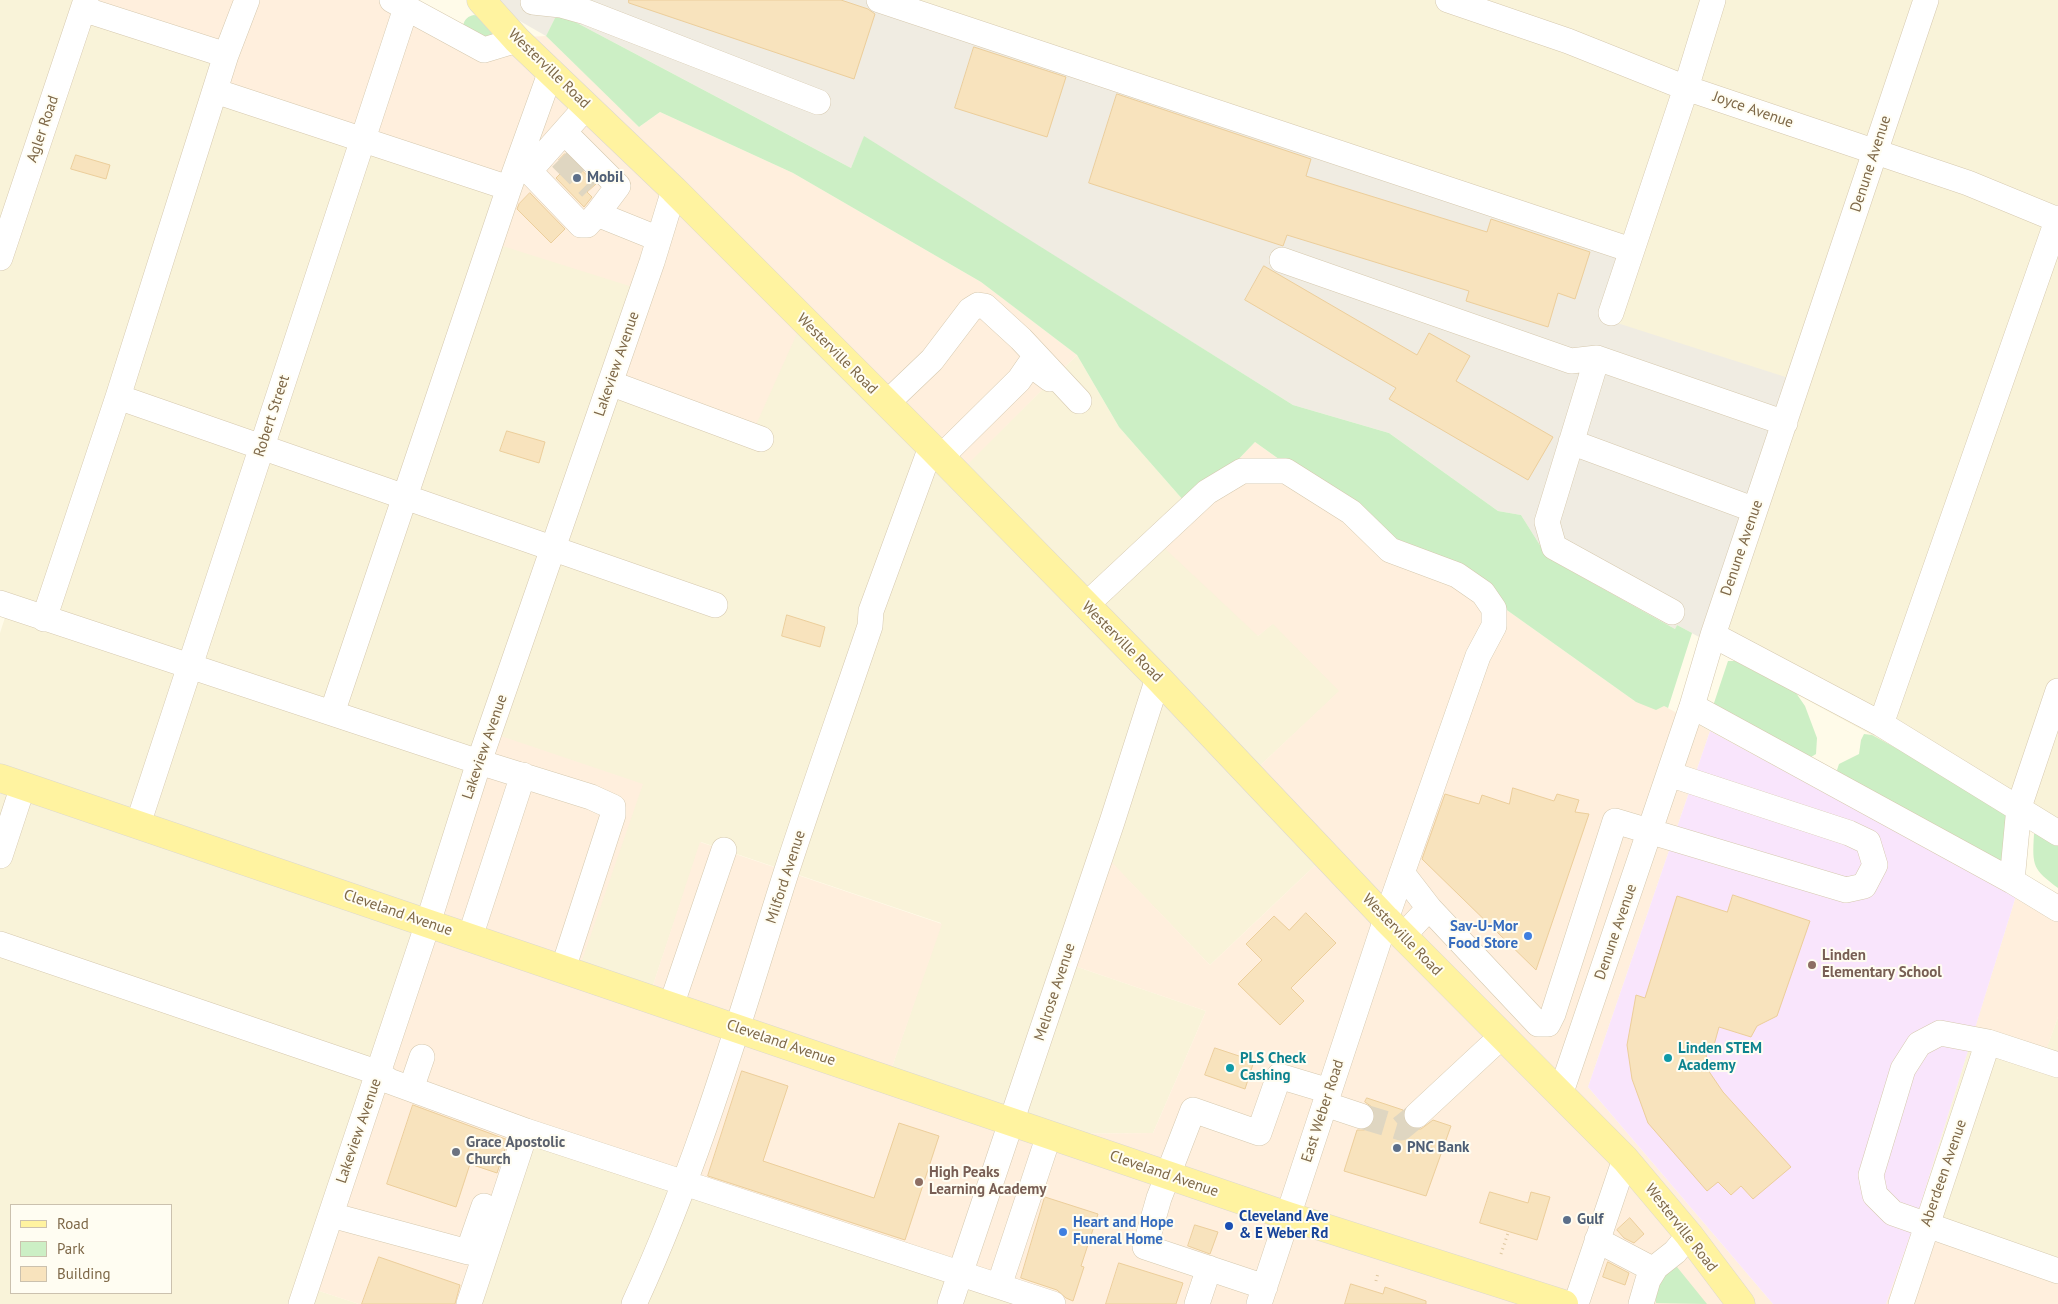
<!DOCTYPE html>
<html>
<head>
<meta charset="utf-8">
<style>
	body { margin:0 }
	#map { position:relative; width:2058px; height:1304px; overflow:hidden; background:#fffbe9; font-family:"PT Sans",sans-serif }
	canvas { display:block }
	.legend { position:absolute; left:10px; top:1204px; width:162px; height:90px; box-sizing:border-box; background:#fffdf2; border:1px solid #cbc1ae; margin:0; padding:6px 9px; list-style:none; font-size:15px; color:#7e6848 }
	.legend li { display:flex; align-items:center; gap:10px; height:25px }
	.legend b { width:25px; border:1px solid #cbc1ae }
</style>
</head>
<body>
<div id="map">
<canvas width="2058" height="1304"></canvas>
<ul class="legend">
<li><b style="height:6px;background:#fff3a0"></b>Road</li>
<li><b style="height:14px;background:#ccefc5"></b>Park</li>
<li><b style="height:14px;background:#f8e3bd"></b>Building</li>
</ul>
</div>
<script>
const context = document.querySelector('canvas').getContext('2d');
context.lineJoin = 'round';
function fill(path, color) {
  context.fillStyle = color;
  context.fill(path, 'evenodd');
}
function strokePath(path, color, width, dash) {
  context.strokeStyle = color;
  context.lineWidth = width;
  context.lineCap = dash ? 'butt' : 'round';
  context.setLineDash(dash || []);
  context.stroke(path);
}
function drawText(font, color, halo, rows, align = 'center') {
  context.font = font + ' "PT Sans",sans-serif';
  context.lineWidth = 4;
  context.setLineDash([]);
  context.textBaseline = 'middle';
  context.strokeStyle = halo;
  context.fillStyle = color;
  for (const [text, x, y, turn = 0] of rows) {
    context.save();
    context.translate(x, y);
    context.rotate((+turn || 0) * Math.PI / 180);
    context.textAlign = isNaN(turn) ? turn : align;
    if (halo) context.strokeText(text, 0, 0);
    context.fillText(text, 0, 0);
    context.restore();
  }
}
const residential = new Path2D(`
	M0,0H82L226,56L507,189L804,320L957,474L1077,355L1119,427L1191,509L1258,636L1273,623L1340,691L1251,774L1326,855L1210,965L1100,851L1060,961L1206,1011L1153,1133L1050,1134L889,1076L941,923L701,842L650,994L307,1287L359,1304H0V633L9,605L0,602ZM11,1205H171V1293H11Z
	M884,0H2058V841L2010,810L1735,661L1710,643L1611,321Z
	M2058,1017V1270L1915,1222L1973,1034L2044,1055Z
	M530,1132L1044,1304H470Z`);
const commercial = new Path2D(`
	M82,0H410L480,39L546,36L639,127L660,112L793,173L981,282L1077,355L957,475L803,320L751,436L606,390L639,289L493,243L507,188L217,91L226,57Z
	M1255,442L1355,515L1445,566L1636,702L1664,706L1710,731L1588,1087L1773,1304H1044L530,1132L470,1304H359L307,1287L489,732L643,784L579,969L650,994L700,842L942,924L889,1076L1050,1134L1153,1133L1206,1011L1060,961L1100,850L1210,965L1326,855L1251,774L1339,691L1273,624L1258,636L1159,543Z
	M2016,896L2058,901V1017L2044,1056L1973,1034Z
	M1915,1222L2058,1270V1304H1886Z`);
const industrial = new Path2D(`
	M483,0H884L1632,247L1611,321L1798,381L1710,643L1677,625L1675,629L1548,558L1521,515L1498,511L1389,433L1293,405L864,137L851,168L562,15L555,18L546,36Z`);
const education = new Path2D(`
	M1710,731L2016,896L1915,1222L1886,1304H1773L1588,1087Z`);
const green = new Path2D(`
	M474,15L478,16L494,32L488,39L463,25C465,19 468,16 474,15Z
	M562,15L851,168L864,136L1293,405L1389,433L1498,511L1521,515L1548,558L1675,629L1677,625L1692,633L1668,708L1664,706L1656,710L1636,702L1445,566L1399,545L1255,442L1191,509L1119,427L1077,355L981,282L793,173L660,112L639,127L546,36L555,18Z
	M1728,661H1735L1796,693L1805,706L1817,738L1816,754L1811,757L1802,756L1712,709Z
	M1864,734L1872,735L2010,810L2001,864L1840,778L1837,770L1839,764L1859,754L1861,740Z
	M2038,832L2058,841V888C2033,869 2032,867 2034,834Z
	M1677,1267L1707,1304L1656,1303C1654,1287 1660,1280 1669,1268Z`);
const building = new Path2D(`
	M629,0H841L868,9L875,14L854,79L629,3Z
	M974,47L1066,77L1047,137L955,108Z
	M1117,94L1311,159L1306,176L1487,232L1491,219L1590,252L1575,299L1558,293L1548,327L1466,301L1469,291L1287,235L1283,246L1089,183Z
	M565,154L596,184L587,192L592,197L584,207L556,178L566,168L559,160Z
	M76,155L110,165L106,179L71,169Z
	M530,193L565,229L551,243L517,209L519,204Z
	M1264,266L1417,355L1429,333L1470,356L1456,381L1553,437L1528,480L1389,399L1396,388L1245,300Z
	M507,431L545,442L539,463L500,451Z
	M787,615L825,627L820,647L782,636Z
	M1513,788L1554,801L1557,794L1579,800L1575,812L1589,814L1536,970L1422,859L1445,794L1479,804L1482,795L1509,804Z
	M1733,895L1810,921L1777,1016L1757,1026L1751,1037L1719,1027L1714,1045L1705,1046L1708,1070L1723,1092L1791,1167L1753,1199L1741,1186L1731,1195L1718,1182L1707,1191L1648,1123L1632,1079L1627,1045L1636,995L1645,998L1677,896L1727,912Z
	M1306,913L1336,943L1291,988L1304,1001L1280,1025L1238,984L1262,960L1246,944L1274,916L1289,930Z
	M1215,1048L1254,1061L1245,1089L1205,1075Z
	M742,1071L788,1086L763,1161L874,1198L899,1123L939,1136L905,1240L708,1176Z
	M1367,1098L1403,1110V1119L1406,1124L1412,1129H1421L1433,1120L1451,1126L1426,1196L1344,1171L1357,1130H1364L1370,1127L1375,1120V1113L1372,1107L1365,1102Z
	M413,1105L508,1140L497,1173L470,1164L456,1207L387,1184Z
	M1490,1192L1528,1203L1531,1192L1550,1197L1537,1240L1480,1223Z
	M1045,1197L1098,1214L1081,1266L1084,1267L1073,1301L1066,1298L1057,1290L1021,1278Z
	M1630,1218L1644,1234L1634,1243L1624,1238L1617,1230Z
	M1195,1225L1218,1232L1210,1254L1188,1246Z
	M379,1257L460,1285L455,1304H362Z
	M1608,1262L1629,1273L1625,1285L1603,1277Z
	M1119,1263L1183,1283L1176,1304H1106Z
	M1351,1284L1383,1294L1385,1287L1426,1301V1304H1345Z`);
const minorTunnel = new Path2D(`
	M561,158L591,188
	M1361,1116L1401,1128L1417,1115`);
const path = new Path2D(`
	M1501,1254L1508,1233
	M1376,1281L1378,1273`);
const minor = new Path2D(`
	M392,0L484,50L517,40
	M879,0L1631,250
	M1448,0L1568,41L1686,88L1968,183L2058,220
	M533,2L561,5L586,12L818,102
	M83,9L226,55
	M215,91L509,188
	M587,106L533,167V175L581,225H587L597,214L659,239
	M565,133L618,186L597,214
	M0,258L86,0
	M1282,260L1571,361L1597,358L1785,423
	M1611,313L1686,88L1713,0
	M1597,358L1547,522L1554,547L1672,612
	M610,383L761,439
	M118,397L715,605
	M887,403L932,360L970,310L978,305L985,306L1021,339L1079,401
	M1571,442L1755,510
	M941,457L1019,380L1030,364L1050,379
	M0,603L479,762L591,797L613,807V815L563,969
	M1086,605L1207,492L1242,471H1286L1351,512L1390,550L1457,575L1483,593L1494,609V626L1478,656L1386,919L1259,1304
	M44,619L118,397L226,55L247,0
	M1713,635L1881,724L2058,833
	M1692,706L2012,881L2058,909
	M332,713L509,188L551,71
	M1881,724L2058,218
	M138,824L406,8
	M0,856L23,786
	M1402,873L1429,908L1538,1024H1548L1553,1014L1615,821L1846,890L1864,886L1875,865L1868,842L1849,833L1669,774
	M2012,881L2019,807L2058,691
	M1403,936L1429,908
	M470,937L523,775
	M0,944L379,1073L389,1081L526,1131L1053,1304
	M671,1006L724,850
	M2058,1065L1988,1042L1940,1033L1919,1044L1903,1069L1871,1175L1875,1195L1893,1213L2058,1271
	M411,1089L422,1057
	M1560,1095L1692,706L1713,635L1926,0
	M1325,1104L1361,1116
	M1417,1115L1502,1036
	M331,1215L468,1252L484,1206
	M1597,1240L1654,1270
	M999,1286L1049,1135
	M1265,1287L1145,1247L1159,1198L1193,1110L1259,1133L1279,1076L1329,1091
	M301,1304L428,923L479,762L652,262L674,190
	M469,1304L526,1131
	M634,1304C698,1166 740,1018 786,873C813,790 842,709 870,626L871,611L931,447
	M950,1304L1112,822L1158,678
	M1197,1304L1209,1268
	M1576,1304L1625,1159
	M1641,1304L1648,1280L1656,1267L1675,1252L1689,1235
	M1901,1304L1988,1042`);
const major = new Path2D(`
	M481,0L517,40L674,190L931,447L1158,678L1386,919L1625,1159L1689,1235L1741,1304
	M0,778L1288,1216L1564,1304`);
const markers = [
	[577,178,5,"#5c6f8a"],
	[1528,936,5,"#3f7fe0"],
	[1812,965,5,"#8d6e63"],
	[1668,1058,5,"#0f9aa8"],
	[1230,1068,5,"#0f9aa8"],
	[1397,1148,5,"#5c6f8a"],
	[456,1152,5,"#6b7280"],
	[919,1182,5,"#8d6e63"],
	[1567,1220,5,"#5c6f8a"],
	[1229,1226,5,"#1a4fb4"],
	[1063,1232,5,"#3f7fe0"]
];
const streetNames = [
	["Westerville Road",549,69,44],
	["Joyce Avenue",1753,110,19],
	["Agler Road",43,129,-71],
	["Denune Avenue",1871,164,-72],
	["Westerville Road",837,354,45],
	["Lakeview Avenue",617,364,-71],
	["Robert Street",272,416,-72],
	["Denune Avenue",1742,548,-71],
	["Westerville Road",1122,642,45],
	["Lakeview Avenue",485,747,-71],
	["Milford Avenue",786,877,-72],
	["Cleveland Avenue",398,913,19],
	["Denune Avenue",1616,932,-71],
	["Westerville Road",1402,935,46],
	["Melrose Avenue",1055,992,-72],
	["Cleveland Avenue",781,1043,19],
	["East Weber Road",1323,1111,-72],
	["Lakeview Avenue",359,1131,-71],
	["Aberdeen Avenue",1944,1173,-71],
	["Cleveland Avenue",1164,1174,19],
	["Westerville Road",1681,1228,52]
];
const serviceNames = [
	["Mobil",587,178],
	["PNC Bank",1407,1148],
	["Gulf",1577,1220]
];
const shopNames = [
	["Sav-U-Mor",1518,927],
	["Food Store",1518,944],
	["Heart and Hope",1073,1223,"left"],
	["Funeral Home",1073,1240,"left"]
];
const educationNames = [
	["Linden",1822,956],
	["Elementary School",1822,973],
	["High Peaks",929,1173],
	["Learning Academy",929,1190]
];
const cultureNames = [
	["Linden STEM",1678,1049],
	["Academy",1678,1066],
	["PLS Check",1240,1059],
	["Cashing",1240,1076]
];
const worshipNames = [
	["Grace Apostolic",466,1143],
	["Church",466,1160]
];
const transitNames = [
	["Cleveland Ave",1239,1217],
	["& E Weber Rd",1239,1234]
];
fill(residential, '#f9f3d9');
fill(commercial, '#ffefdd');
fill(industrial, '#f0ece2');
fill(education, '#f9e5fc');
fill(green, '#ccefc5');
fill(building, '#f8e3bd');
strokePath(building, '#ecce9b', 1);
strokePath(minorTunnel, '#dfd6c1', 25, [25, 12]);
strokePath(minor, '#d6c9af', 26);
strokePath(major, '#ddd8cf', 29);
strokePath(path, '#dec79f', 3, [1, 4]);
strokePath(minor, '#fff', 25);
strokePath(major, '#fff3a0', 28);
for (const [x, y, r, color] of markers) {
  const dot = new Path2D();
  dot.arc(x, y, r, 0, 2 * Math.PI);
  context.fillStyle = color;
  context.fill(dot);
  strokePath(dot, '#fffdf2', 2);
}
drawText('15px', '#7e6848', '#fffdf2', streetNames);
drawText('bold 15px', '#4e5e75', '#fffdf2', serviceNames, 'left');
drawText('bold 15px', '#366cbe', '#fffdf2', shopNames, 'right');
drawText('bold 15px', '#785e54', '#fffdf2', educationNames, 'left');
drawText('bold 15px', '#0d838f', '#fffdf2', cultureNames, 'left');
drawText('bold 15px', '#5b616d', '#fffdf2', worshipNames, 'left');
drawText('bold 15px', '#164399', '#fffdf2', transitNames, 'left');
</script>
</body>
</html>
